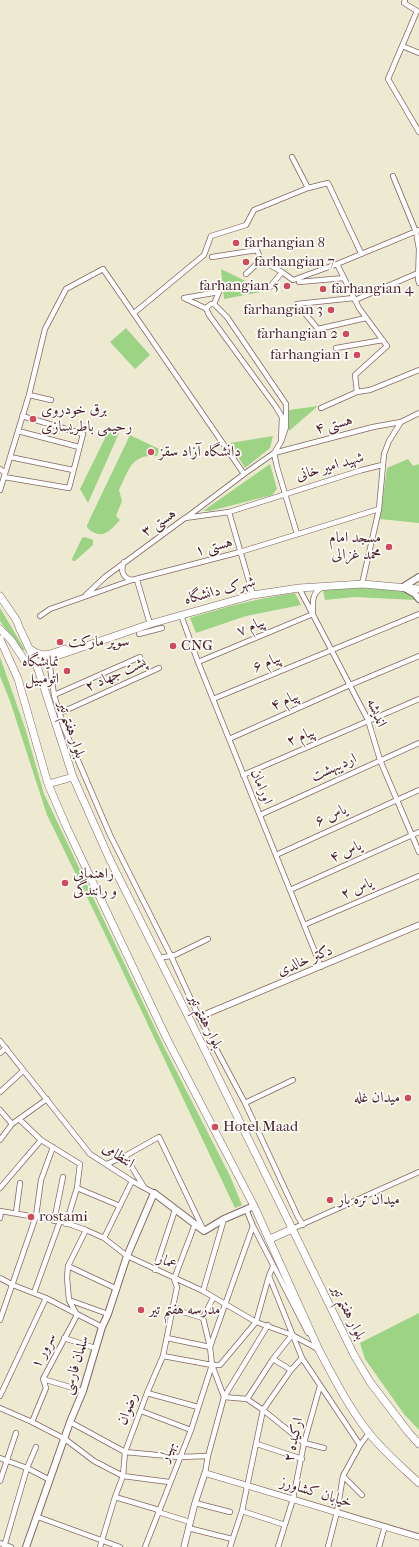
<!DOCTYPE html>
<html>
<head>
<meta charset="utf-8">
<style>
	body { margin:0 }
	canvas { display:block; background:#eeead1 }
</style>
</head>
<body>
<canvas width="419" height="1547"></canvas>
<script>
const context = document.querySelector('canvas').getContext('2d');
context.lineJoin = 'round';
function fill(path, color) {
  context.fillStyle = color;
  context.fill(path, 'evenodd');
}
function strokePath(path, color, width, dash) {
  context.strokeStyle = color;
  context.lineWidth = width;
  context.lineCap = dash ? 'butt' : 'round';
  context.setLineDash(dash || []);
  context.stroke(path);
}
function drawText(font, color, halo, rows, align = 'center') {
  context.font = font + ' "IM FELL French Canon",Amiri,serif';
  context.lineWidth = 3.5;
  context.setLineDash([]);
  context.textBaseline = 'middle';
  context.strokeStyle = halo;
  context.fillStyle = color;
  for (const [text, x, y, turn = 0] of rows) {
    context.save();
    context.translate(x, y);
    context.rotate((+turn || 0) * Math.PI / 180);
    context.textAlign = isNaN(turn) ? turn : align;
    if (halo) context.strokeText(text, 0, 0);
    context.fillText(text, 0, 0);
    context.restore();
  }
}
const green = new Path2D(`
	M221,269L266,291L224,299Z
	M126,328L150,355L135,369L110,342Z
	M318,406L289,431V410Z
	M110,428L119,433L88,503L80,489Z
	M130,435L159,449L157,456C131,454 129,470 119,490L122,501L116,516L120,520C113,527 106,538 95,533C91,531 89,530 87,527V525Z
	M273,436L270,448L245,468L230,443Z
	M408,459L413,466L419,464V523L380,519L387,468Z
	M270,464L277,489L272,495L210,511H203Z
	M85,537L93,540V545L75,561H73L72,559L82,538Z
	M361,588L405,590L416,600L354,597L325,600L323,590L329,589Z
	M295,593L301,605L246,616L196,633L190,618C225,607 259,598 295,593Z
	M0,608L25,650H21L0,621Z
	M0,657L25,728L44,794L164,1047L230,1176L242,1205L235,1208L104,932L47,815L10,701L0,676Z
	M419,1313V1430L404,1414L365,1359L360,1343Z`);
const minor = new Path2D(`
	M405,0L404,3L417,11L388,79L419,132
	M402,46L419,53
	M292,157L308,188L328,183L361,253
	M393,176L416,232L419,249L418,279L419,283
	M212,257L257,250L261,260L282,272L293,280L337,264
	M246,274L261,260
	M299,282L344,278
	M270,287L282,272
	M354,298L297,304L318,329L366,318
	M355,300L418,273
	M211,304H214L227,317L286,404V427L281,442L282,417L276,407L209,315L206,308Z
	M207,309L184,298L219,292L214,304
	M134,313L204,255L211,236L246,225L254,210L308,188
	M336,348L383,340
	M357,392L355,375L387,346L359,308L337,264L419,230
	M29,395L51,400
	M321,408L357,392L370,390L419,370
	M18,431L79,447
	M281,442L274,453L277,467L297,534
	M10,457L73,470
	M0,469L5,473
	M4,477L69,488L83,434L22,416
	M0,490L29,395L45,329L66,289L103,269L244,474
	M229,512L253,595
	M187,517L244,474L274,453L373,427L401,422
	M124,562C120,571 123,578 132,580
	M137,580L150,624
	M362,584L379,509L384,454L389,441L401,422L419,413
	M299,588L368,720L380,760L419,852
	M86,595L105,577L185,518L229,512L362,470L382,465
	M181,615L198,662L321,967
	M40,616L50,609L132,580L240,552L379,509
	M139,634L162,628
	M49,660L54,695L64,728L110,835L171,956L199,1017L245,1103L298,1217L303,1225
	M198,662L313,614C313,604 311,594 321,588
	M54,695L140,657
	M213,699L419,614
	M60,713L159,668
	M229,739L350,685L419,656
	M243,775L419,699
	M260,815L419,743
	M276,855L419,790
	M290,890L419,832
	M304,925L419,876
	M159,958L175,955L208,939
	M0,1041L90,1154L132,1181L154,1193
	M0,1053L6,1048
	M0,1092L23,1071
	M245,1103L293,1080
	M0,1110L12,1124
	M19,1119L41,1140L80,1164L77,1188L66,1224
	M0,1140L12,1124L47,1099
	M125,1156L144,1187
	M107,1164L125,1156L159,1137L204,1231
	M0,1188L41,1140
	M77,1188L120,1206
	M246,1209L253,1226L308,1333
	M0,1211L60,1221L86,1230L104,1238L127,1256L203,1291L256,1322L292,1335L318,1349
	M16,1213L20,1183
	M0,1218L1,1212
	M54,1221L63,1177
	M292,1229L419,1172
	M104,1238L132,1181
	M68,1266L117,1289
	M155,1270L175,1210
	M269,1276L302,1358L360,1445
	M0,1278L13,1285L46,1298L102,1327
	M203,1291L224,1219
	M34,1293L60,1221
	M69,1300L108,1314
	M173,1309L203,1318
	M77,1315L69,1300L67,1278L68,1266L86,1230
	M0,1320L36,1216L41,1180L53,1147
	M268,1325L224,1397L247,1399L263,1410L304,1443L324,1448
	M64,1338L95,1348
	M167,1338L210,1347L253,1226
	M163,1356L212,1365H220L256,1322L269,1276L273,1266
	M273,1359L291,1370
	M43,1379L83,1391
	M147,1393L198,1407
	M0,1396L46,1298
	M247,1399L273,1359L292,1335
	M0,1408L32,1422L65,1439L94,1461L123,1476L169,1482
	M141,1411L191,1430
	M32,1422L46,1388L43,1379L77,1315
	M70,1422L125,1452L179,1457L208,1456
	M257,1444L302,1459
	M0,1458L27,1468L50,1480
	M205,1473L208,1456L224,1397L212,1365L210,1347L203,1318L213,1298
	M343,1476L362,1495
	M0,1481L16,1433
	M115,1497L159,1510
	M195,1503L230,1512
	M242,1511L285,1525
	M158,1512L190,1522
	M38,1517L120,1547
	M188,1528L232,1539
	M0,1543L11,1547
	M4,1547L27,1468L36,1447
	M100,1547L115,1497L123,1476L125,1452L147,1393L163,1356L177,1287L174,1279L195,1224
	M145,1547L191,1430L212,1365
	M230,1547L242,1511L263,1410L291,1370L302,1358
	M278,1547L293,1499L304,1443L320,1386
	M328,1547L337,1512L343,1476L360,1445L369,1433
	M379,1547L385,1526`);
const tertiary = new Path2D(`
	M199,1017L419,925
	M184,1547L195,1503L205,1473L419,1537`);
const secondary = new Path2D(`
	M419,577L403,587L415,594L419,599
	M26,1547L70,1422L83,1391L102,1327L108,1314L127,1256L154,1193L204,1231L224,1219L254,1206`);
const primary = new Path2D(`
	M0,596L17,621L19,627L36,663L73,777L110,860L193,1026L354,1355L370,1382L409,1433L419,1444
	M0,629L11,640L25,661L36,663L150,624L253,595L299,588L363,584L419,589
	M0,639L18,679L48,784L67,828L167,1039L254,1206L319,1350C334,1378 349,1408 369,1433C383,1451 402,1467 419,1483
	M30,649C43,659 51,654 65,649
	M48,784L73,777
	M270,1239L292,1229`);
const markers = [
	[236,243,4,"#d1495b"],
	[246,262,4,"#d1495b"],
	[287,286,4,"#d1495b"],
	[323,289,4,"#d1495b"],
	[331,310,4,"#d1495b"],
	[346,334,4,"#d1495b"],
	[357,355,4,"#d1495b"],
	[33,419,4,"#d1495b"],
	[151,452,4,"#d1495b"],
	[389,547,4,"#d1495b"],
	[60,642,4,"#d1495b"],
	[173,646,4,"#d1495b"],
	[67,671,4,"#d1495b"],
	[65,883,4,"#d1495b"],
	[408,1098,4,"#d1495b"],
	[215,1127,4,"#d1495b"],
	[330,1200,4,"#d1495b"],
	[31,1217,4,"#d1495b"],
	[141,1310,4,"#d1495b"]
];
const poiNames = [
	["farhangian 8",244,243],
	["farhangian 7",254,262],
	["farhangian 5",279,286,"right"],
	["farhangian 4",331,289],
	["farhangian 3",323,310,"right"],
	["farhangian 2",338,334,"right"],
	["farhangian 1",349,355,"right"],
	["برق خودروی",41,410],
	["رحیمی باطریسازی",41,427],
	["دانشگاه آزاد سقز",159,452],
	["مسجد امام",381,538,"right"],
	["محمد غزالی",381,555,"right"],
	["سوپر مارکت",68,642],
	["CNG",181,646],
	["نمایشگاه",59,662,"right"],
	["اتومبیل",59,679,"right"],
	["راهنمایی",73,874],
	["و رانندگی",73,891],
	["میدان غله",400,1098,"right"],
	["Hotel Maad",223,1127],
	["میدان تره بار",338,1200],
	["rostami",39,1217],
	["مدرسه هفتم تیر",149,1310]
];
const streetNames = [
	["هستی ۴",334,425,-15],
	["شهید امیر خانی",330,467,-16],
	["هستی ۳",159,523,-34],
	["هستی ۱",214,547,-15],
	["شهرک دانشگاه",220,591,-15],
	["پیام ۷",251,627,-23],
	["پیام ۶",267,663,-23],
	["پشت جهاد ۲",116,675,-24],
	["پیام ۴",285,701,-24],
	["اندیشه",376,713,67],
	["بلوار هفتم تیر",71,730,72],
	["پیام ۲",301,737,-23],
	["اردیبهشت",334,768,-24],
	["اورامان",261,787,68],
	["یاس ۶",331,816,-25],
	["یاس ۴",346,852,-24],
	["یاس ۲",357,889,-23],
	["دکتر خالدی",305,961,-22],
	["بلوار هفتم تیر",205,1022,64],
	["انتظامی",118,1156,33],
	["عمار",167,1262,25],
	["بلوار هفتم تیر",348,1313,64],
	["سرور ۱",44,1351,-63],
	["سلمان فارسی",76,1365,-73],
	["رضوان",128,1409,-69],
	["ارکیده ۲",294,1440,-77],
	["بهیار",168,1452,-68],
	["خیابان کشاورز",316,1493,17]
];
fill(green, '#9cd385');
strokePath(minor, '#836665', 6);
strokePath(tertiary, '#836665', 7);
strokePath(secondary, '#836665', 8);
strokePath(primary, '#836665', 8);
strokePath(minor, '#fff', 4.5);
strokePath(tertiary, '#fff', 5.5);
strokePath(secondary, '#fff', 6);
strokePath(primary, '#fff', 7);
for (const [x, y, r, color] of markers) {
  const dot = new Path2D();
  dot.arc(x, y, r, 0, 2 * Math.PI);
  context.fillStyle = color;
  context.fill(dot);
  strokePath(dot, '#fdfcf7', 1.5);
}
drawText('15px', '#4a1f2b', '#fdfcf7', poiNames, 'left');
drawText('15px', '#4a1f2b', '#fdfcf7', streetNames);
</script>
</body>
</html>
